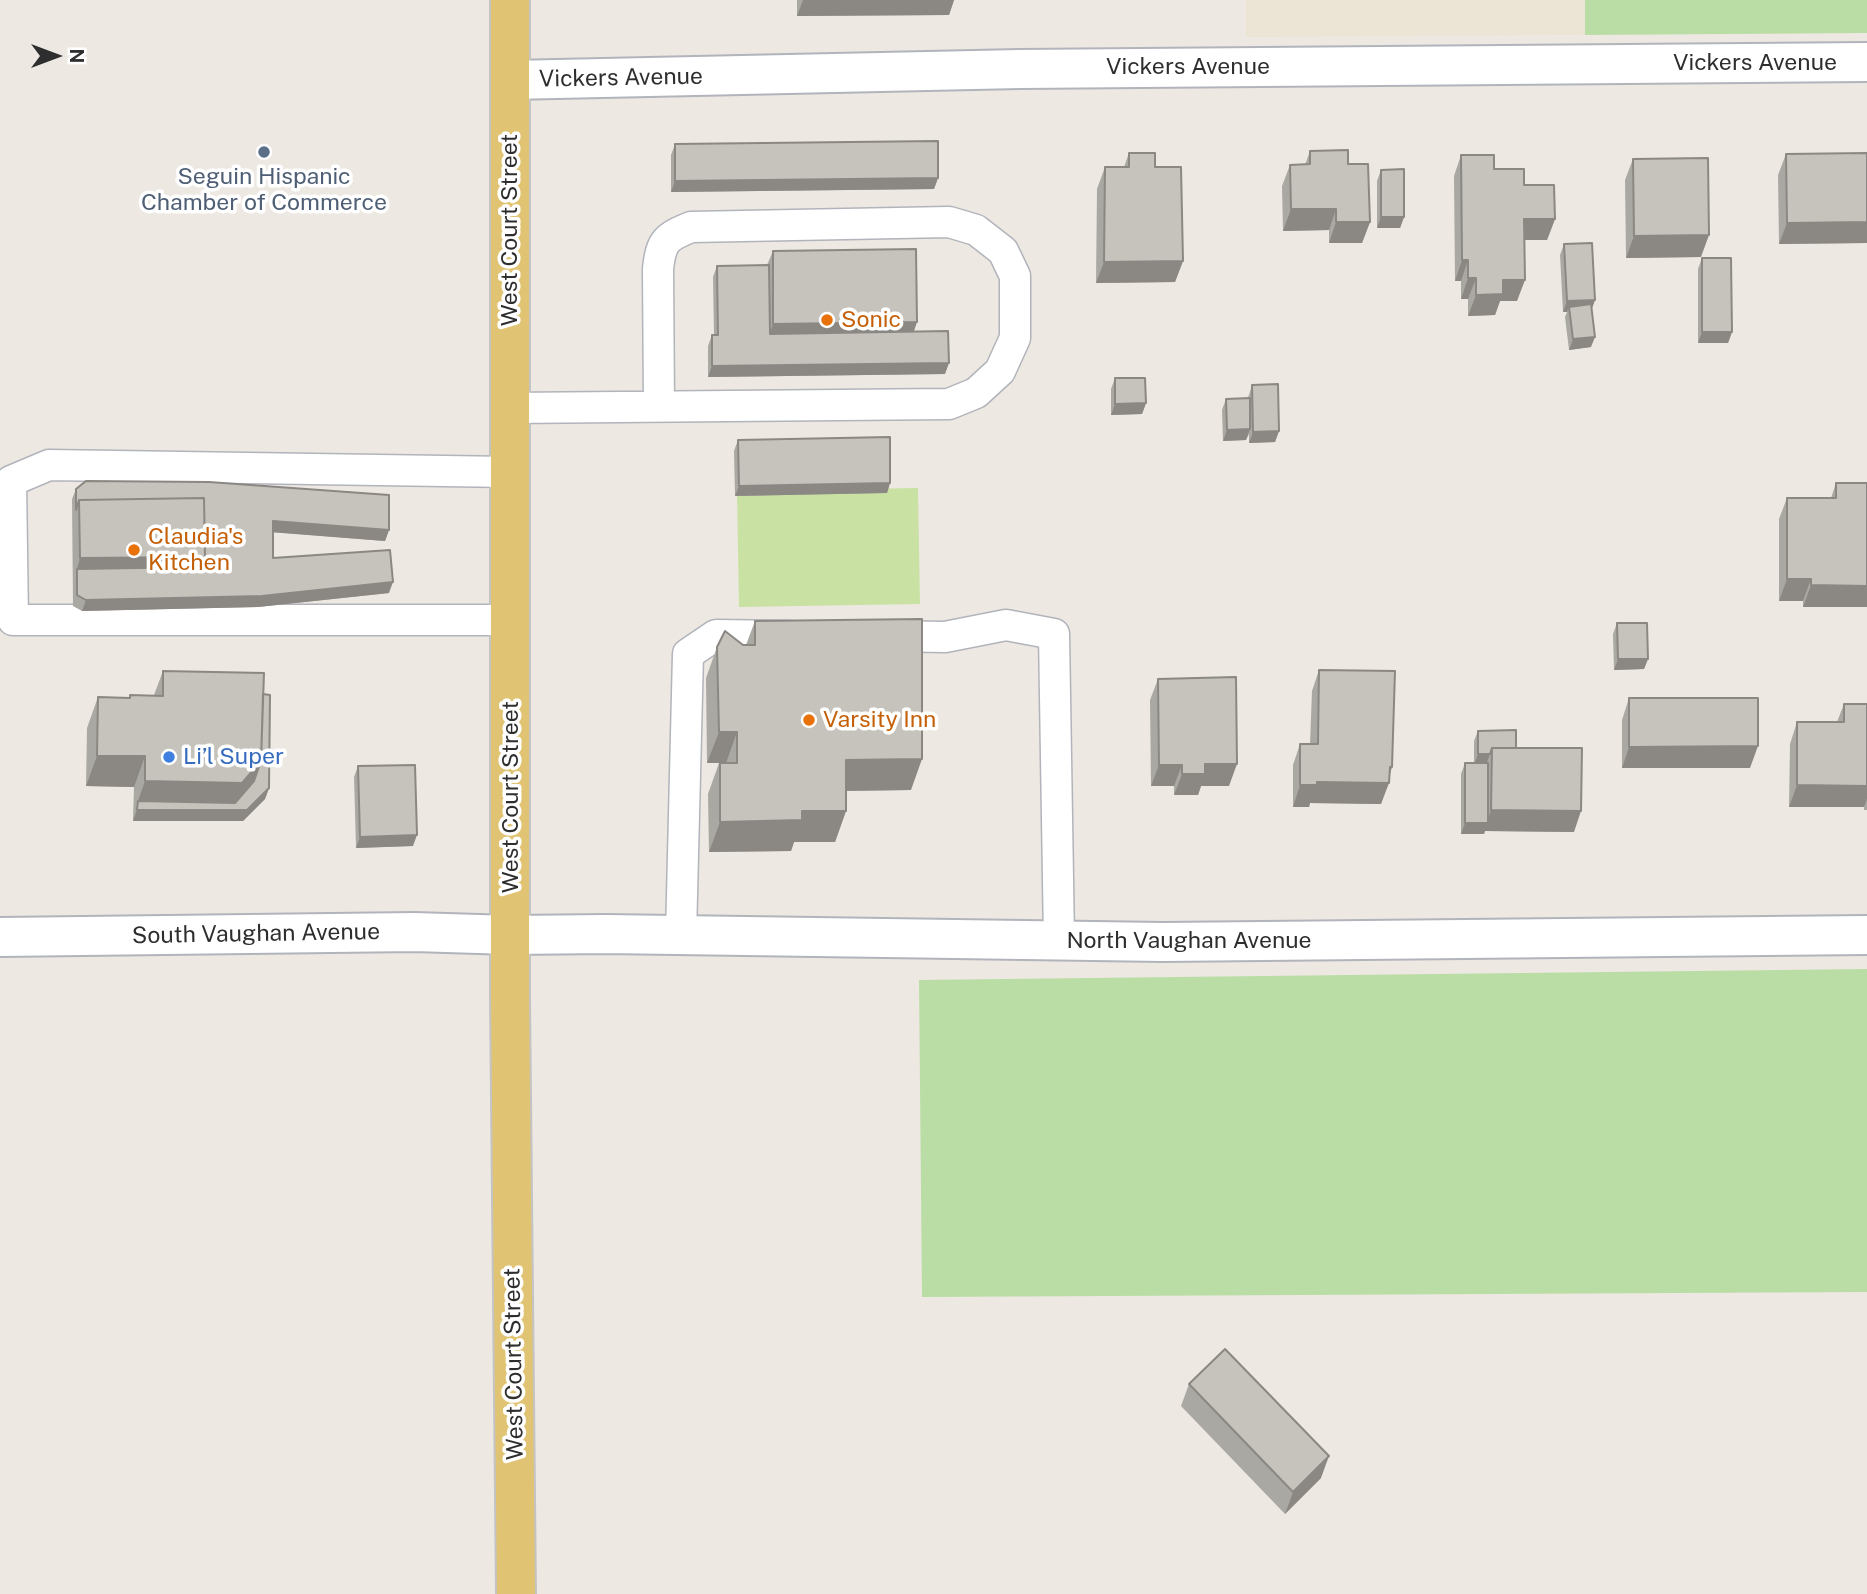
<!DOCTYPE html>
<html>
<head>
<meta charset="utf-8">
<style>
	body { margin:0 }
	#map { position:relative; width:1867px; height:1594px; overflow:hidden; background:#ede8e2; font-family:"Public Sans",sans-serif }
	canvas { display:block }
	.north { position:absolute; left:21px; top:21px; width:70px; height:70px; -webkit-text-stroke:5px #fff; paint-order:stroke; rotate:90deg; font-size:19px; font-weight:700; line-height:28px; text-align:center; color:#2e2e2e }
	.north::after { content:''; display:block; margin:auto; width:24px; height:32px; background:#2e2e2e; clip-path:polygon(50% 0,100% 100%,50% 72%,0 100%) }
</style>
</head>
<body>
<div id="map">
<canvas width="1867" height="1594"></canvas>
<div class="north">N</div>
</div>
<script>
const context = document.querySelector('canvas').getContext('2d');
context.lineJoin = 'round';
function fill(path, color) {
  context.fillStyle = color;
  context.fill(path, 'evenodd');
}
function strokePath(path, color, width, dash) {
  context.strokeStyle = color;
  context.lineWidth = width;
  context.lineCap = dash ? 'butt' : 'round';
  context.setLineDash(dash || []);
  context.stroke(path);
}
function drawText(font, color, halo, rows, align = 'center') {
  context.font = font + ' "Public Sans",sans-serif';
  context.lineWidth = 7;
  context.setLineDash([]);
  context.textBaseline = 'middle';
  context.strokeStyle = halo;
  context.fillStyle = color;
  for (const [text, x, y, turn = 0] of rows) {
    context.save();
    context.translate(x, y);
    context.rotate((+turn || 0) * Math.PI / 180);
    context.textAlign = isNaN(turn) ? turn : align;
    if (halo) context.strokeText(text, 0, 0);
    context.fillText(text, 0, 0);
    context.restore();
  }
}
const education = new Path2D(`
	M1246,0H1867V33L1246,37Z`);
const green = new Path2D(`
	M1585,0H1867V33L1585,35Z
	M1867,969V1292L922,1297L919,980Z`);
const pitch = new Path2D(`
	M918,488L920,604L739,607L737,491Z`);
const lane = new Path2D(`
	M510,408L949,404L976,393L1000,371L1015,338V276L1003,251L976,230L949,222L691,227C666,237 661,241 658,269L659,406
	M510,472L49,465L11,481L13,620H510
	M883,636L945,637L1006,625L1054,634L1059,941
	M681,935L688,654L716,635L788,636`);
const street = new Path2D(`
	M510,80L1020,69L1867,62
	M0,937L414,932L511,935`);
const secondary = new Path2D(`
	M511,935L606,934L1163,942L1867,935`);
const primary = new Path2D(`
	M510,0V998L516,1594`);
const wall = new Path2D(`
	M797,0H954L949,15L797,16Z
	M675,144L938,178L934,189L671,192V155Z
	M1310,151L1348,164L1370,222L1362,243H1329V230L1283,231L1282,186L1290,165H1305Z
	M1129,153L1155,167L1183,261L1175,282L1096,283L1097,189L1105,167H1124Z
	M1867,153V243L1779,244L1778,175L1786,154Z
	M1461,155L1494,169L1524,185L1555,219L1547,240H1524L1517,301H1500L1495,315L1468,316V299H1461V281H1455L1454,176Z
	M1633,159L1701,257L1626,258L1625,180Z
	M1381,170L1404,217L1400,228H1377V181Z
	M1564,244L1595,300L1592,308L1591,347L1569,350L1565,317L1567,312H1563L1560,255Z
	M773,251L914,332L945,374L708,377V346L712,335H714L713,277L717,266L767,265Z
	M1702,258L1732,332L1728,343H1698V269Z
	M1115,378L1146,403L1142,414L1111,415V389Z
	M1252,385L1279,431L1275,442L1249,443V434L1246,440L1223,441L1222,410L1226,399L1248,398Z
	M738,440L890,483L887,493L735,496L734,451Z
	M1836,483L1867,607H1803V601H1779V519L1787,498H1831Z
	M76,489L389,530L385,541L273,532V558L389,593L258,607L82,611L73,606L72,499Z
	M755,621L911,790L846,791V811L835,842H794L791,851L709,852L708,794L719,763H707L706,678L717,647L746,645Z
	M1617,623L1648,659L1644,669L1614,670L1613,634Z
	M1319,670L1392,767L1381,804L1310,803L1309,807H1293V765L1300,744H1310L1312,691Z
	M163,671L263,694L269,788L265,799L243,821H133L134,787L86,786L87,728L98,697L129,698L130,695H154Z
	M1158,679L1229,786H1201L1198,795H1174V786H1151L1150,700Z
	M1629,698L1750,768H1622V720Z
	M1844,704H1867V810H1864V807H1789L1790,744L1797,722H1837Z
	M1478,731L1516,748L1574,832L1485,831L1484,834H1461V774L1465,763H1474V741Z
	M358,766L413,846L356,848L354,777Z
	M1189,1384L1321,1478L1285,1514L1181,1406Z`);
const shadedWall = new Path2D(`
	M803,0H954L949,15L797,16Z
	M938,178L934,189L671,192L675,181Z
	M1291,209H1336L1329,230L1283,231Z
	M1381,217H1404L1400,228H1377Z
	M1524,219H1555L1547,240H1516Z
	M1336,222H1370L1362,243H1329Z
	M1867,222V243L1779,244L1787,223Z
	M1709,235L1701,257L1626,258L1634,236Z
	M1462,260H1468L1461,281H1455Z
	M1183,261L1175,282L1096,283L1104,262Z
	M1468,278H1476L1468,299H1461Z
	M1503,280H1525L1517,301H1500L1495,315L1468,316L1476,295Z
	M1595,300L1591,311L1569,307L1567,312H1563L1567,301Z
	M917,322L910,343L766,345L773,324Z
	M1702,332H1732L1728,343H1698Z
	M1595,337L1591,347L1569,350L1573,339Z
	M949,363L945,374L708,377L712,366Z
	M1146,403L1142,414L1111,415L1115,404Z
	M1250,429L1246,440L1223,441L1227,430Z
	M1279,431L1275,442L1249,443L1253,432Z
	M890,483L887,493L735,496L739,486Z
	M273,521L389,530L385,541L269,532Z
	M205,557L197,578L77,569L80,558Z
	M1787,579H1811L1803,601H1779Z
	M393,582L389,593L258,607L82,611L86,600Z
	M1811,585L1867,586V607H1803Z
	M1618,659H1648L1644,669L1614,670Z
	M719,732H737L726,763H707Z
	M1758,746L1750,768H1622L1629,747Z
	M1478,754H1490L1486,765H1474Z
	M97,756H145L134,787L86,786Z
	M922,759L911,790L835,791L846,760Z
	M261,761L269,788L265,799L243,821H133L137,810L138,801L145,781Z
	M1205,764H1237L1229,786H1201L1198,795H1174L1182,774Z
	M1159,765H1182L1174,786H1151Z
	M1390,767H1392L1386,783H1389L1381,804L1310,803L1309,807H1293L1300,785Z
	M1797,785L1867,786V799L1864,807H1789Z
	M1491,810L1581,811L1574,832L1485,831L1484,834H1461L1465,823H1487Z
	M802,811H846L835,842H794L791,851L709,852L720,822Z
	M417,835L413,846L356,848L360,837Z
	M1329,1456L1321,1478L1285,1514L1293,1492Z`);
const building = new Path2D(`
	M938,141V178L675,181V144Z
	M1348,150V164H1368L1370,222H1336V209H1291L1290,165L1310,164V151Z
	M1129,153H1155V167H1181L1183,261L1104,262L1105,167H1129Z
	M1867,153V222L1787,223L1786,154Z
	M1461,155H1494V169H1524V185H1554L1555,219H1524L1525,280H1503V294L1476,295V278H1468V260H1462Z
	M1708,158L1709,235L1634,236L1633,159Z
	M1404,169V217H1381V170Z
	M1592,243L1595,300L1567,301L1564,244Z
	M916,249L917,322L773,324V251Z
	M1702,258H1731L1732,332H1702Z
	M769,265L770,334L948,331L949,363L712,366V335H718L717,266Z
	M1591,304L1595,337L1573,339L1569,307Z
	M1115,378H1145L1146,403L1115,404Z
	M1278,384L1279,431L1253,432L1252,385Z
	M1250,398V429L1227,430L1226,399Z
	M890,437V483L739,486L738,440Z
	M86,481L209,482L389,495V530L273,521V558L390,550L393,582L262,596L86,600L77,595V569L201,567L205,557L204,498L79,500L76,510V489Z
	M1836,483H1867V586L1811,585V579H1787V498H1836Z
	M204,498L205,557L80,558L79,500Z
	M922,619V759L846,760V811H802V820L720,822V763H737V732H719L717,647L725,631L743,645H755V621Z
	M1617,623H1647L1648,659H1618Z
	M1319,670L1395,671L1392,767H1390L1389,783L1317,782V785H1300V744H1318Z
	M163,671L264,673L261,761L242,783L145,781V756H97L98,697L130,698V695L163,696Z
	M1236,677L1237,764H1205V774H1182V765H1159L1158,679Z
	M263,694L270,695L269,788L247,810H137L138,801L235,803L254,781L261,761Z
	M1629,698H1758V746L1629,747Z
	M1844,704H1867V786L1797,785V722H1844Z
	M1516,730V748H1492L1490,754H1478V731Z
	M1492,748H1582L1581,811L1491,810Z
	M1465,763H1488V823H1465Z
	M415,765L417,835L360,837L358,766Z
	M1225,1349L1329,1456L1293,1492L1189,1384Z`);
const markers = [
	[264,152,7,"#5c6f8a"],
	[827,320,7,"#e8710a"],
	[134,550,7,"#e8710a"],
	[809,720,7,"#e8710a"],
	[169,757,7,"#3f7fe0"]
];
const streetNames = [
	["Vickers Avenue",1755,63],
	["Vickers Avenue",1188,67],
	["Vickers Avenue",621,78,-1],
	["West Court Street",510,230,-90],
	["West Court Street",511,797,-90],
	["South Vaughan Avenue",256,934,-1],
	["North Vaughan Avenue",1189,941],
	["West Court Street",514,1364,-91]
];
const serviceNames = [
	["Seguin Hispanic",264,177],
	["Chamber of Commerce",264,203]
];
const foodNames = [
	["Sonic",841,320],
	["Claudia's",148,537],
	["Kitchen",148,563],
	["Varsity Inn",823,720]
];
const shopNames = [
	["Li’l Super",183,757]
];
fill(education, '#ece4d4');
fill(green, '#badda6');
fill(pitch, '#c9e2a3');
strokePath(lane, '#b2b4bc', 33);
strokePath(street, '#b2b4bc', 42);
strokePath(secondary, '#b2b4bc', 42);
strokePath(primary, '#c4c4c4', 42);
strokePath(lane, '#fff', 30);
strokePath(street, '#fff', 38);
strokePath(secondary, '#fff', 38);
strokePath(primary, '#e1c473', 38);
fill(wall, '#aaa8a3');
fill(shadedWall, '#8b8884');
fill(building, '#c6c3bd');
strokePath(building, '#8b8884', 2);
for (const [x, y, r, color] of markers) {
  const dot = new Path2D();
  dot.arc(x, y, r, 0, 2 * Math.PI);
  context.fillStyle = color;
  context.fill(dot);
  strokePath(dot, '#fff', 2.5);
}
drawText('23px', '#2e2e2e', '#fff', streetNames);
drawText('23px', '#4e5e75', '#fff', serviceNames);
drawText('23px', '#c56008', '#fff', foodNames, 'left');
drawText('23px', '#366cbe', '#fff', shopNames, 'left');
</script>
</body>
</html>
